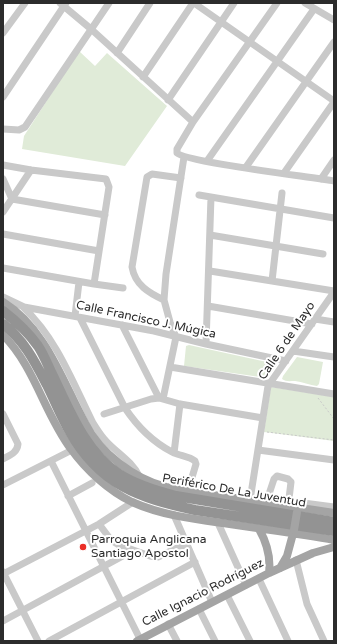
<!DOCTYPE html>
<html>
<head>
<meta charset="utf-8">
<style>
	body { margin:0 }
	#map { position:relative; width:337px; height:644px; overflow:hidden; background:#fff; font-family:"Varela Round",sans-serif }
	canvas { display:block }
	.frame { position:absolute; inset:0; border:4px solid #2c2c2c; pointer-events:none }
</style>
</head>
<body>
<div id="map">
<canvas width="337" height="644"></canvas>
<div class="frame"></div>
</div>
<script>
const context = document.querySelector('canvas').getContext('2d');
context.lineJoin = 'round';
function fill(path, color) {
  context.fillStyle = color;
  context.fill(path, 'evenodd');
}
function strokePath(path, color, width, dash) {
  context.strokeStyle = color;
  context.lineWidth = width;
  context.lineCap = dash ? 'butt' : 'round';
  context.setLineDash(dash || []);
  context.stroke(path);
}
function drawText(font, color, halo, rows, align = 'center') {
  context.font = font + ' "Varela Round",sans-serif';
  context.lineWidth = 4;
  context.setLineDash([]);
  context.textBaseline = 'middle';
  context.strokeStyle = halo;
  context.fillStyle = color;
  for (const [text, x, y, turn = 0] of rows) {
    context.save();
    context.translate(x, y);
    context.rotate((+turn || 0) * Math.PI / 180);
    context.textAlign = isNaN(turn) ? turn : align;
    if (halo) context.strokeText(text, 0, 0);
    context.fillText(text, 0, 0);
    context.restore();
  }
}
const green = new Path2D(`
	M79,51L95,66L107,53L167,106L125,166L22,149L24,136Z
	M189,345L276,364L277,365L267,378L184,366L186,346Z
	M297,357L323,362L319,384L317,386C310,385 302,382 295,381C290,381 286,382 282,379L283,376Z
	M271,387L334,397V441L264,432Z`);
const path = new Path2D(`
	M318,398L334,419
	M267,432L334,440`);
const minor = new Path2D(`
	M60,3L91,29L193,122
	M194,3L334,101
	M277,3L193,122L177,149V153C185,162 312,177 334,181
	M305,3L334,20
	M3,33L25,3
	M117,53L150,3
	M143,77L193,3
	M3,97L66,3
	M168,100L234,3
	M3,129L19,130L25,127L109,3
	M207,161L314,9
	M3,165L31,170L106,179L109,187L94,284
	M246,167L334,42
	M284,173L334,102
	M3,179L12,199L105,215
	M321,179L334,160
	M199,195L334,218
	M3,212L31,170
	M3,234L99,251
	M210,235L323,254
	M3,268L94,284L123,288
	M210,271L334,291
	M272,281L282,193
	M3,297L24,307L154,331L206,344L286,361
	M164,300C149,293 135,285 132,267L147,177L152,174L181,178
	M208,306L312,324
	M24,308C57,339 73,383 93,423C97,429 101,436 106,441C117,453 132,461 139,476
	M75,316L79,282
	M80,318L125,408C137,426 153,442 172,452C180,456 189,456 195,461L196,464L190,484
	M315,319L334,322
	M122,325L159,398
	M206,344L211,197
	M293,351L334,357
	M170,367L334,394
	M163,399L176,337L170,322L164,300L166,274L184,157
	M3,414L18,444C17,453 10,455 3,459
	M104,414L151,399L159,398L180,404L263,418
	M258,450L334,460
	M174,453L180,404
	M51,461L141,641
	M3,485L72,450
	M68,496L92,483
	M250,500L268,386L334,292
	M288,501L334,507
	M266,503L274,479L277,476L288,479L291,482L288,507
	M174,515L212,602
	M218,523L246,585
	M99,524L111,540L119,545L150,556L158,557L186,544
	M296,560L307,604L324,641
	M3,572L38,641
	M3,574L99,524L133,502
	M259,579L288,641
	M227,595L250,641
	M199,609L215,641
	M3,621L132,551
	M168,624L177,641
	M49,641L195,562`);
const major = new Path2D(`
	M3,302C46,329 62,380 85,423C100,453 134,479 166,487C189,492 212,495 235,498C268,503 301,508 334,513
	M3,335C35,367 44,413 71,449C86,470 109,491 132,502C161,515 193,519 223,523C260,529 297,533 334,540
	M259,529C267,543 271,556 269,573
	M280,568L287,556L294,530
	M137,641L269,573L313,553L334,547`);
const highway = new Path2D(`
	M3,311C16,321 28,332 38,346C44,355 48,366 53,376C70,411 85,451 119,474C136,485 156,491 176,496L334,522
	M3,324C24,340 35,362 47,385C55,401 61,417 70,432C100,485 139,498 195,510L334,531`);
const majorBridge = new Path2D(`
	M294,530L297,512`);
const markers = [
	[83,547,4,"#eb2e26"]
];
const streetNames = [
	["Calle Francisco J. Múgica",146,320,12],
	["Calle 6 de Mayo",287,341,-56],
	["Periférico De La Juventud",234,491,10],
	["Calle Ignacio Rodríguez",203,593,-27]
];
const poiNames = [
	["Parroquia Anglicana",91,540],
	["Santiago Apostol",91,554]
];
fill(green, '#e0ebd8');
strokePath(path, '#c9c9c9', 1, [2, 2]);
strokePath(minor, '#c9c9c9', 7);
strokePath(major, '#a4a4a4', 8);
strokePath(highway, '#939393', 10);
strokePath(majorBridge, '#a4a4a4', 8);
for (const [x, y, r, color] of markers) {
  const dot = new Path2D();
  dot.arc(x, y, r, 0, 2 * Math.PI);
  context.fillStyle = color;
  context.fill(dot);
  strokePath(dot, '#fff', 1.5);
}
drawText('12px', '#2c2c2c', '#fff', streetNames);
drawText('12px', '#2c2c2c', '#fff', poiNames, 'left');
</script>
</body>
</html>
